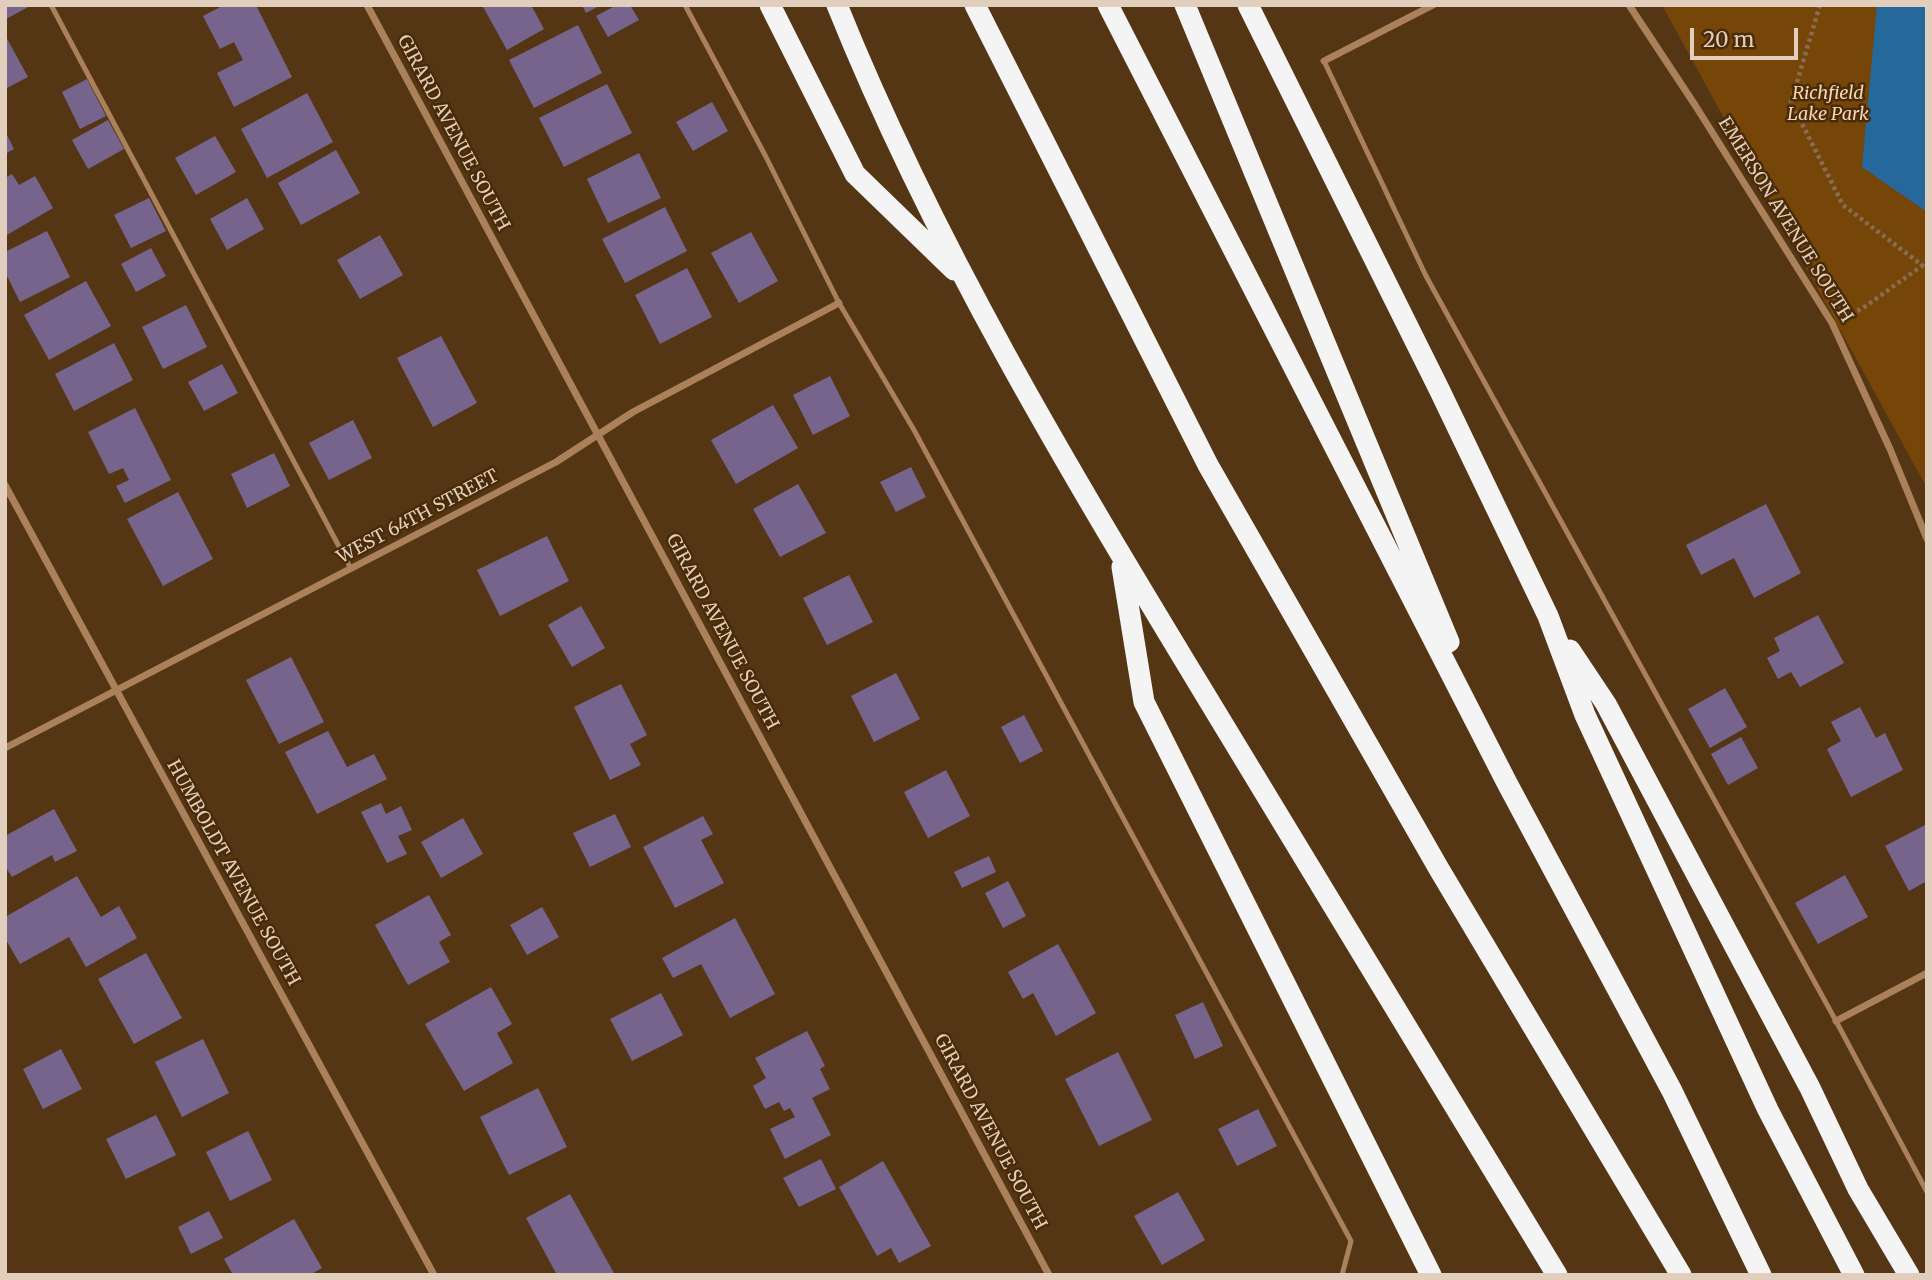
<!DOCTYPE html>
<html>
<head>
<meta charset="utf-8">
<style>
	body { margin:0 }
	#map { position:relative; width:1932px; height:1280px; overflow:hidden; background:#553614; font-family:Merriweather,serif }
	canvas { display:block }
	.frame { position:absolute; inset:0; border:7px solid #e2cebd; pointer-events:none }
	.scale { position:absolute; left:1690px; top:28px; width:108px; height:32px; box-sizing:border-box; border:4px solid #e2cebd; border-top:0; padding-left:9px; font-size:21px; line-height:24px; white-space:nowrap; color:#e2cebd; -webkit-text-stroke:5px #4a2b08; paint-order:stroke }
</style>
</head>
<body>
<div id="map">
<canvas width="1932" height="1280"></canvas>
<div class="frame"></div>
<div class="scale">20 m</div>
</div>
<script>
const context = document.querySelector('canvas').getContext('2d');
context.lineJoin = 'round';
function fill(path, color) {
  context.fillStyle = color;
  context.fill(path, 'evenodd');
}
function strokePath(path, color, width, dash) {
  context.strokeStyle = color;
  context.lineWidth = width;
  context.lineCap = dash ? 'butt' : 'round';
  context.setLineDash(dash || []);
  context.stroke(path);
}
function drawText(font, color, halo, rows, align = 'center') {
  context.font = font + ' Merriweather,serif';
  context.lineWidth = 5;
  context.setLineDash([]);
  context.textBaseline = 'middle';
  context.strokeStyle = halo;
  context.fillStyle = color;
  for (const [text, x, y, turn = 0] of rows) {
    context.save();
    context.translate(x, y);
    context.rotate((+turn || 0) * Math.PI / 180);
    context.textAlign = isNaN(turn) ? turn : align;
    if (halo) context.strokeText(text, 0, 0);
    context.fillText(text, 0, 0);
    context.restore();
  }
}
const green = new Path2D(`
	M1662,5H1927V488Z`);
const water = new Path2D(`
	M1877,5H1927V212L1862,167Z`);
const building = new Path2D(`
	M5,5H32L6,19Z
	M224,5H256L292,77L234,107L217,73L243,60L234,42L220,49L203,16Z
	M482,5H531L544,29L507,50Z
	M582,5H601L586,13Z
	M617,5H630L639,20L608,37L596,16Z
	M578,25L602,73L534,108L509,60Z
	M5,35L28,77L5,89Z
	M87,79L106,116L80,129L62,92Z
	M607,84L632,133L564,167L539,118Z
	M307,93L333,142L267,178L241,129Z
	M712,102L728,131L693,151L676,122Z
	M108,120L124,149L88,169L72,140Z
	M5,131L14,149L5,154Z
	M215,136L236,172L196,195L175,158Z
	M336,150L360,193L301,225L278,183Z
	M639,153L661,198L608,223L587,179Z
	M12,174L19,185L35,176L53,208L5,236V178Z
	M149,198L166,231L131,248L114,215Z
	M247,198L264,229L227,250L210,219Z
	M665,207L687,251L625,283L602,239Z
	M47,231L70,277L20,302L5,272V252Z
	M751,232L778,281L739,303L711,253Z
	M380,235L403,275L360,299L337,260Z
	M151,248L166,276L136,292L121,264Z
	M687,268L712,317L660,344L635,295Z
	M86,281L111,326L49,360L24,315Z
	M186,305L207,347L163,369L142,327Z
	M441,336L477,403L433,427L397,358Z
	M114,343L133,380L74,411L55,374Z
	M222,364L238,393L204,411L188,382Z
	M830,376L850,416L813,435L793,395Z
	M773,405L798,448L736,484L711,440Z
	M135,408L171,480L125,503L116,486L129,480L123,468L109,474L88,432Z
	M353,420L372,458L329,480L309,443Z
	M274,453L290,486L247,508L231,474Z
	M911,467L926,497L896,512L880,482Z
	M798,484L826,533L780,557L753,509Z
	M178,492L213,559L163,586L127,519Z
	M1766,504L1801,573L1754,598L1734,558L1701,575L1686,545Z
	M547,536L569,581L500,616L477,570Z
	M849,575L873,622L827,645L803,598Z
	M581,606L605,648L572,667L548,625Z
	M1818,615L1844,663L1800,687L1791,672L1778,679L1767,658L1780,651L1774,638Z
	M291,657L324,722L279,744L246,680Z
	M896,673L920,719L874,742L851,696Z
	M621,684L647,735L630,744L641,765L610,780L574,707Z
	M1725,688L1747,727L1710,748L1688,709Z
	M1860,707L1876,738L1885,733L1903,770L1851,797L1827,749L1841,741L1831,722Z
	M1024,715L1043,751L1020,763L1001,727Z
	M328,731L347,767L374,754L387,779L317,814L285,752Z
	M1741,737L1758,768L1728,785L1711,754Z
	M946,770L970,816L928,838L904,792Z
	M381,803L386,814L401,806L412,830L398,836L407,854L387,863L361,812Z
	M54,809L77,851L55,862L52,855L12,877L5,866V836Z
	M615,814L631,847L590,867L573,833Z
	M703,816L713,834L701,840L724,883L675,908L643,847Z
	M463,818L483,854L441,878L421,842Z
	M1927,824V881L1909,891L1885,846Z
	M989,856L996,872L962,888L954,872Z
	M1845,875L1868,917L1818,944L1795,903Z
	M77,876L101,917L119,906L137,938L86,967L69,937L20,964L5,938V917Z
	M1008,881L1026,916L1003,928L985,893Z
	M429,895L451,935L439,942L450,962L408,985L375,925Z
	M542,907L559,937L527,955L510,925Z
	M735,918L775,994L730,1018L701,964L673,978L662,958Z
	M1058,944L1096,1013L1056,1036L1033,993L1023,999L1008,972Z
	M146,953L182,1018L134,1044L98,979Z
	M491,987L512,1024L497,1033L513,1063L464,1091L425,1024Z
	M661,993L683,1035L632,1061L610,1019Z
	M1203,1002L1223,1046L1195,1059L1175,1015Z
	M807,1031L825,1066L820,1069L830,1089L812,1098L831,1135L785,1159L770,1129L795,1117L790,1108L784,1111L779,1102L765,1109L753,1086L766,1078L755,1058Z
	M203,1039L229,1093L182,1117L155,1062Z
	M61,1049L82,1089L43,1109L23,1069Z
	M1118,1052L1152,1120L1099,1146L1065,1079Z
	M538,1088L567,1147L509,1175L480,1117Z
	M1258,1109L1277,1146L1237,1166L1218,1129Z
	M156,1115L176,1155L126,1179L106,1139Z
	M248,1131L272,1180L230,1201L206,1152Z
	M821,1159L836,1189L799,1207L783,1178Z
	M883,1161L931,1246L899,1263L891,1248L877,1256L839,1187Z
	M1178,1192L1205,1240L1162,1265L1134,1216Z
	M570,1194L615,1275H557L526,1218Z
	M209,1211L223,1238L191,1254L178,1227Z
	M294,1219L322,1268L310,1275H233L224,1259Z`);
const path = new Path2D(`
	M1820,5L1791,102L1843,205L1927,269
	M1851,314L1863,308L1923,265`);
const service = new Path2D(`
	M51,5L351,569
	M685,5L765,155L839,303L914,430L1351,1241L1342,1275
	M1324,61L1426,276L1836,1021L1927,1192`);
const minor = new Path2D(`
	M367,5L1049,1275
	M1629,5L1695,105L1832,323L1890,449L1927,539
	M1324,61L1433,5
	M5,485L434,1275
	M5,748L556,462L633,412L839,303
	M1836,1021L1927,973`);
const motorway = new Path2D(`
	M770,5L855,174L954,270
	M837,5C934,246 1069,470 1203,691C1321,886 1439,1080 1557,1275
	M975,5L1208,465L1439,869L1681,1275
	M1108,5L1507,783L1672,1091L1761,1275
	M1185,5L1449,642
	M1248,5L1439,389L1548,616L1585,715L1768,1110L1854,1275
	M1122,567L1144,702L1431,1275
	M1570,650L1606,704L1810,1088L1858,1189L1909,1275`);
const parkNames = [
	["Richfield",1828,94],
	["Lake Park",1828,115]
];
const streetNames = [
	["GIRARD AVENUE SOUTH",453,133,62],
	["EMERSON AVENUE SOUTH",1785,220,58],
	["WEST 64TH STREET",418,517,-28],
	["GIRARD AVENUE SOUTH",722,632,62],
	["HUMBOLDT AVENUE SOUTH",233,873,61],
	["GIRARD AVENUE SOUTH",990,1132,62]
];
fill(green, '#764609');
fill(water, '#25699c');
fill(building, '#76648c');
strokePath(path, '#886d52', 4.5, [3.5, 3.5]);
strokePath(service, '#aa815a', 5);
strokePath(minor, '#aa815a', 7);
strokePath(motorway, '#f4f4f4', 21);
drawText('italic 18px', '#f6d5b7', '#4a2b08', parkNames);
drawText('18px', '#e2cebd', '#4a2b08', streetNames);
</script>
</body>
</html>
